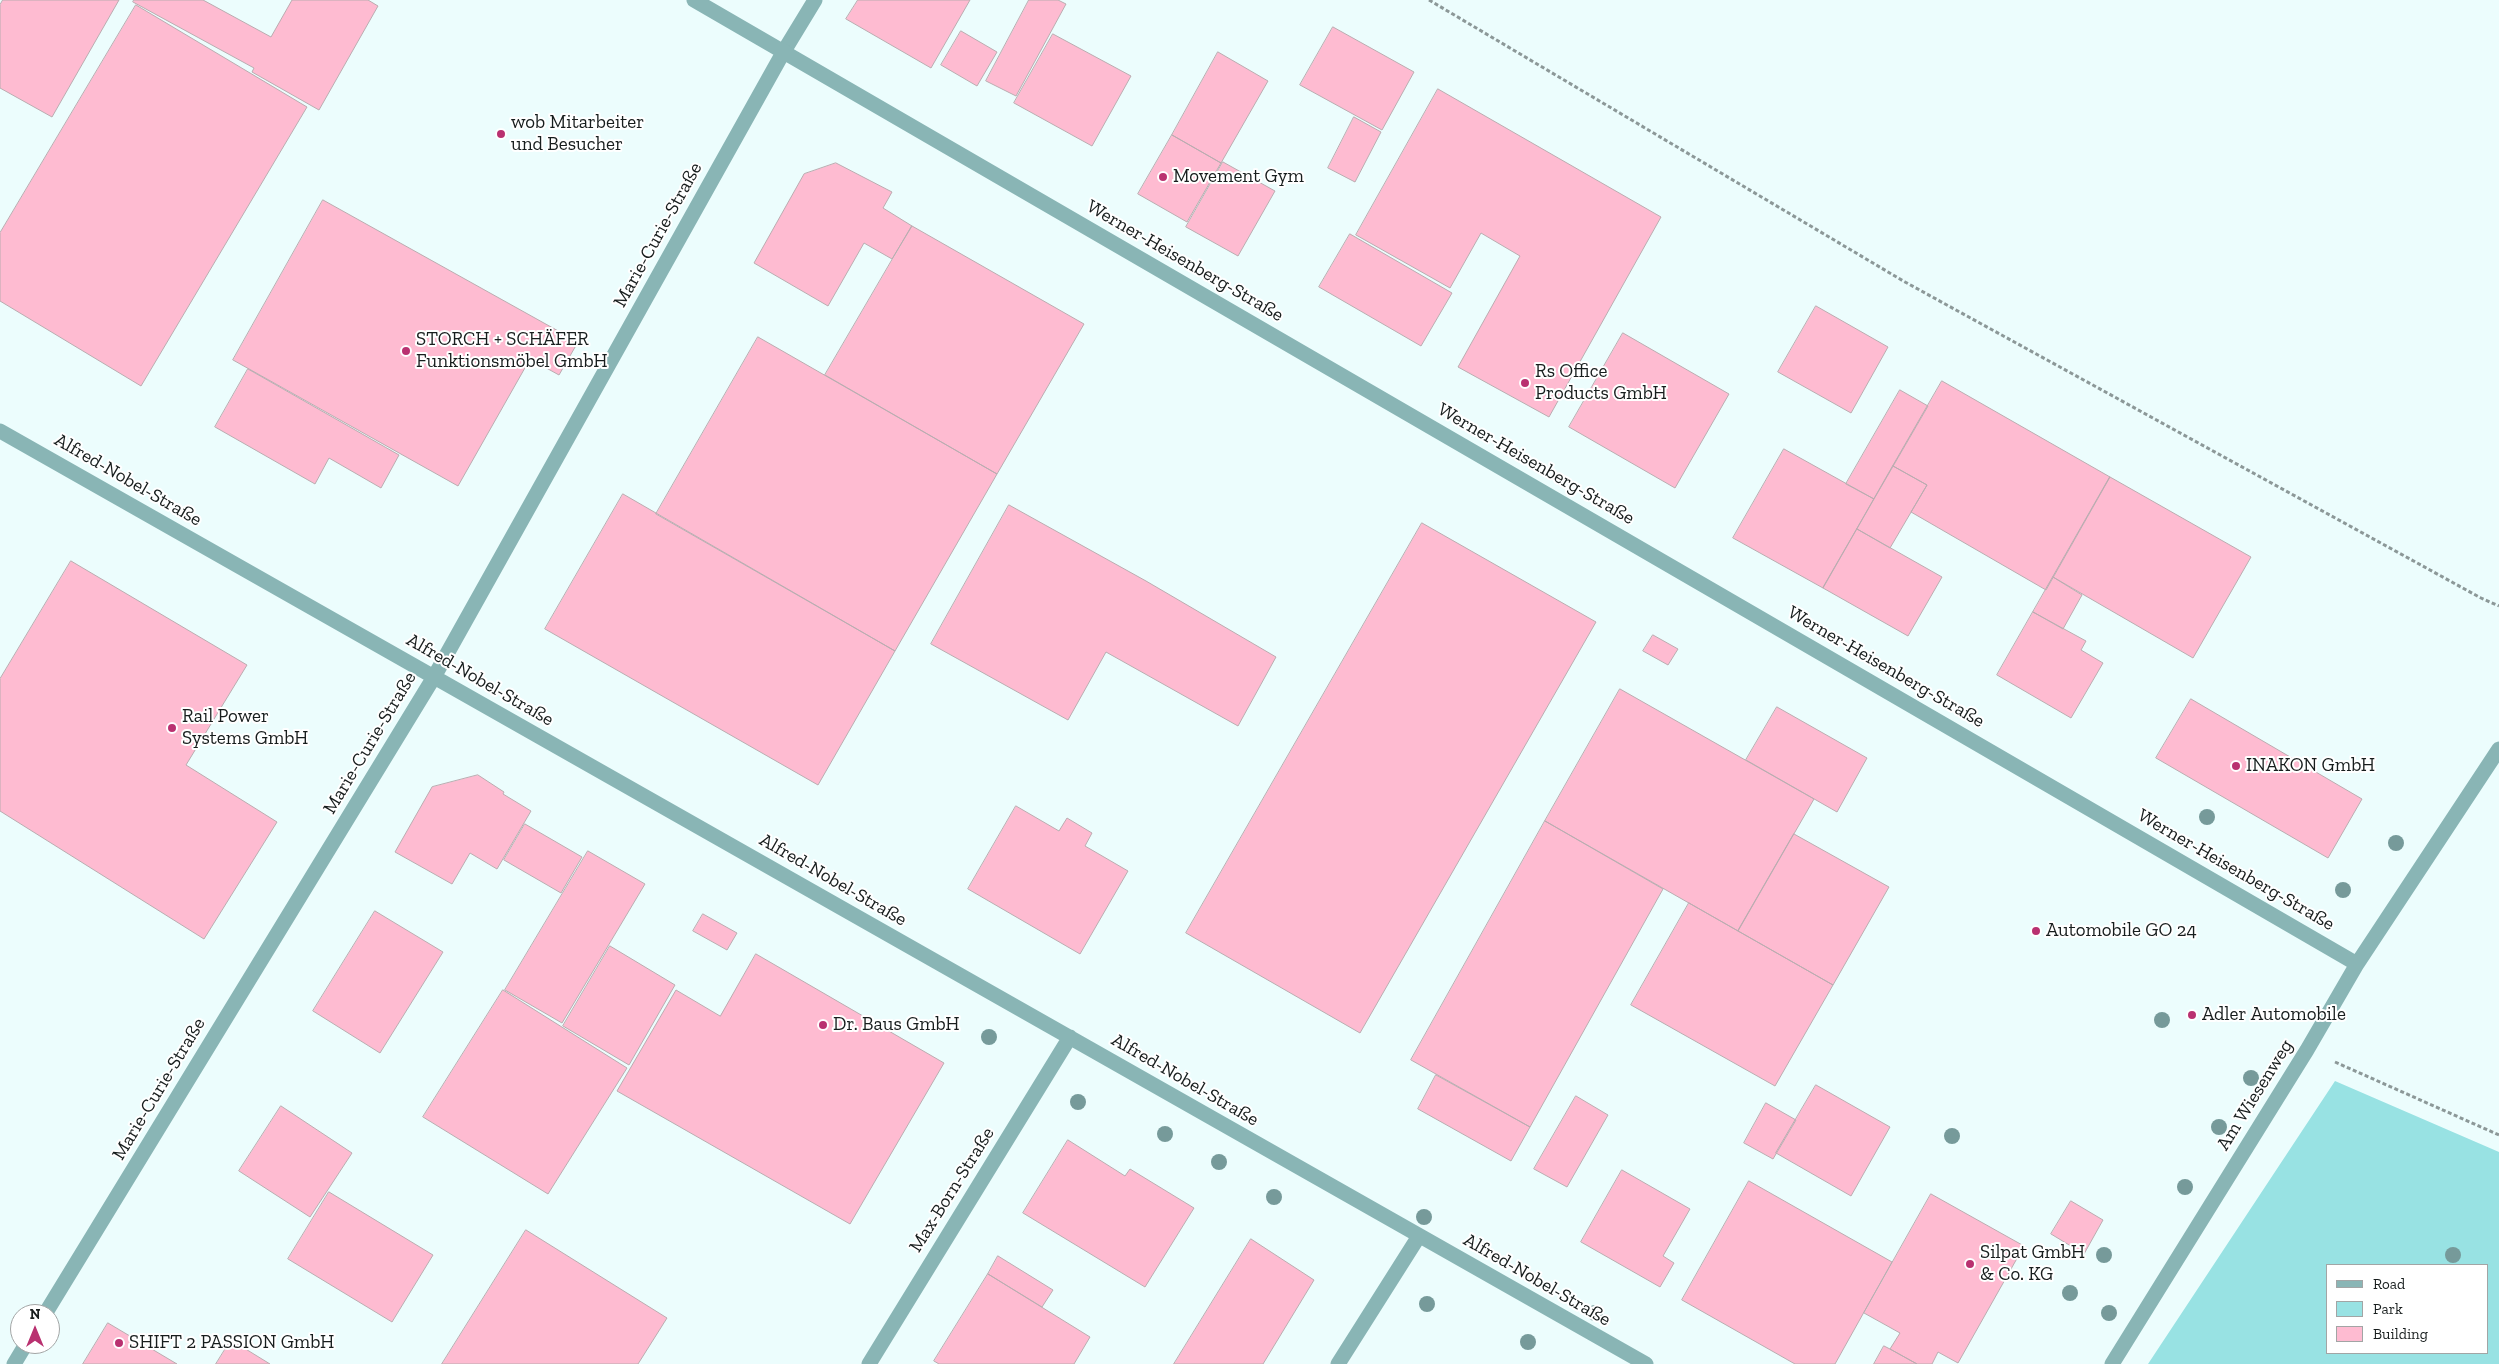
<!DOCTYPE html>
<html>
<head>
<meta charset="utf-8">
<style>
	body { margin:0 }
	#map { position:relative; width:2499px; height:1364px; overflow:hidden; background:#ecfdfd; font-family:"Zilla Slab",serif }
	canvas { display:block }
	.legend { position:absolute; left:2326px; top:1264px; width:162px; height:90px; box-sizing:border-box; background:#fff; border:1px solid #a2a5a5; margin:0; padding:6px 9px; list-style:none; font-size:15px; color:#171d1d }
	.legend li { display:flex; align-items:center; gap:10px; height:25px }
	.legend b { width:25px; border:1px solid #a2a5a5 }
	.north { position:absolute; left:10px; top:1304px; width:50px; height:50px; box-sizing:border-box; background:#fff; border:1px solid #a2a5a5; border-radius:50%; rotate:0deg; font-size:14px; font-weight:700; line-height:20px; text-align:center; color:#171d1d }
	.north::after { content:''; display:block; margin:auto; width:18px; height:22px; background:#b93170; clip-path:polygon(50% 0,100% 100%,50% 72%,0 100%) }
</style>
</head>
<body>
<div id="map">
<canvas width="2499" height="1364"></canvas>
<ul class="legend">
<li><b style="height:6px;background:#89b5b5"></b>Road</li>
<li><b style="height:14px;background:#98e2e3"></b>Park</li>
<li><b style="height:14px;background:#febbd1"></b>Building</li>
</ul>
<div class="north">N</div>
</div>
<script>
const context = document.querySelector('canvas').getContext('2d');
context.lineJoin = 'round';
function fill(path, color) {
  context.fillStyle = color;
  context.fill(path, 'evenodd');
}
function strokePath(path, color, width, dash) {
  context.strokeStyle = color;
  context.lineWidth = width;
  context.lineCap = dash ? 'butt' : 'round';
  context.setLineDash(dash || []);
  context.stroke(path);
}
function drawText(font, color, halo, rows, align = 'center') {
  context.font = font + ' "Zilla Slab",serif';
  context.lineWidth = 4;
  context.setLineDash([]);
  context.textBaseline = 'middle';
  context.strokeStyle = halo;
  context.fillStyle = color;
  for (const [text, x, y, turn = 0] of rows) {
    context.save();
    context.translate(x, y);
    context.rotate((+turn || 0) * Math.PI / 180);
    context.textAlign = isNaN(turn) ? turn : align;
    if (halo) context.strokeText(text, 0, 0);
    context.fillText(text, 0, 0);
    context.restore();
  }
}
const green = new Path2D(`
	M2335,1081L2499,1152V1364H2148ZM2328,1265H2488V1353H2328Z`);
const building = new Path2D(`
	M3,0H119L52,117L0,88V5Z
	M134,0H203L271,37L292,0H368L378,6L319,110L252,72L254,68L133,2Z
	M858,0H970L931,68L846,19Z
	M1029,0H1058L1066,4L1016,96L986,81Z
	M136,5L307,107L141,386L0,301V233Z
	M1333,27L1414,72L1382,130L1300,85Z
	M961,31L997,52L977,86L941,65Z
	M1053,34L1131,76L1092,146L1014,103Z
	M1218,52L1268,81L1221,163L1172,135Z
	M1438,89L1661,217L1549,417L1458,367L1520,256L1481,233L1450,288L1356,235Z
	M1354,117L1381,132L1355,182L1328,168Z
	M1172,135L1221,163L1187,222L1138,194Z
	M1223,162L1275,191L1238,256L1186,227Z
	M836,163L892,192L883,208L912,226L892,259L864,243L828,306L754,263L804,174Z
	M323,200L578,342L559,375L530,359L458,486L233,360Z
	M912,226L1084,324L997,474L825,375Z
	M1350,234L1452,293L1421,346L1319,287Z
	M1816,306L1888,347L1851,413L1778,372Z
	M1623,333L1729,394L1675,488L1569,427Z
	M758,337L997,474L895,651L656,514Z
	M248,369L399,455L381,488L329,458L315,484L215,427Z
	M1942,381L2110,477L2046,590L1911,512L1927,485L1893,466Z
	M1900,390L1928,406L1874,499L1846,484Z
	M1784,449L1874,499L1823,588L1733,538Z
	M1893,466L1927,485L1890,548L1857,529Z
	M2110,477L2251,557L2193,658L2053,577Z
	M623,494L895,651L818,785L545,629Z
	M1009,505L1146,581L1276,657L1238,726L1106,652L1068,720L931,644Z
	M1422,523L1596,622L1360,1033L1186,933Z
	M1857,529L1942,577L1908,636L1823,588Z
	M71,561L247,665L186,765L277,822L204,939L0,811V679Z
	M2053,577L2082,595L2063,629L2033,612Z
	M2033,612L2086,641L2081,650L2103,663L2071,718L1997,675Z
	M1653,635L1678,649L1668,665L1643,651Z
	M1620,689L1814,799L1738,931L1545,821Z
	M2191,699L2362,799L2328,858L2156,758Z
	M1777,707L1867,758L1837,812L1746,760Z
	M478,775L504,792L503,794L531,811L497,869L470,853L452,884L395,852L432,787Z
	M1016,806L1059,831L1067,818L1092,833L1085,846L1128,871L1080,954L968,889Z
	M1545,821L1663,889L1530,1127L1411,1060Z
	M525,824L582,857L561,893L504,860Z
	M1794,834L1889,887L1833,985L1738,931Z
	M588,851L645,884L562,1023L505,990Z
	M1689,903L1833,985L1775,1086L1631,1005Z
	M375,911L443,952L380,1053L313,1011Z
	M703,914L737,933L727,950L693,931Z
	M610,946L675,985L629,1065L563,1026Z
	M756,954L944,1063L850,1224L617,1091L676,990L720,1016Z
	M503,990L627,1068L548,1194L423,1117Z
	M1436,1075L1530,1127L1511,1161L1418,1109Z
	M1816,1085L1890,1127L1851,1196L1776,1153Z
	M1576,1096L1608,1115L1567,1187L1534,1169Z
	M1766,1103L1796,1120L1773,1159L1744,1143Z
	M281,1106L352,1153L310,1217L239,1171Z
	M1068,1140L1125,1176L1130,1169L1194,1208L1145,1287L1023,1213Z
	M1622,1170L1690,1209L1663,1256L1674,1263L1660,1287L1581,1242Z
	M1749,1181L1892,1262L1835,1364H1795L1682,1300Z
	M329,1192L433,1255L392,1322L288,1259Z
	M1931,1194L2024,1246L1958,1363L1938,1352L1932,1364H1917L1890,1349L1900,1333L1864,1313Z
	M2071,1201L2103,1220L2084,1254L2051,1234Z
	M526,1230L667,1318L638,1364H442Z
	M1251,1239L1314,1280L1263,1364H1174Z
	M998,1256L1053,1290L1042,1307L988,1274Z
	M988,1274L1090,1337L1074,1364H939L934,1361Z
	M108,1323L177,1364H83Z
	M231,1340L270,1364H216Z
	M1884,1346L1890,1349L1917,1364H1874Z`);
const path = new Path2D(`
	M1429,0L1905,282L2481,598L2499,606
	M2335,1062L2499,1135`);
const lane = new Path2D(`
	M784,51L815,0`);
const street = new Path2D(`
	M694,0L2357,964
	M0,431L1646,1364
	M45,1314L434,677L784,51
	M14,1364L26,1344
	M869,1364L1070,1037
	M1338,1364L1419,1236
	M2112,1364L2307,1050L2357,964L2499,749`);
const trees = [
	[2207,817],
	[2396,843],
	[2343,890],
	[2162,1020],
	[989,1037],
	[2251,1078],
	[1078,1102],
	[2219,1127],
	[1165,1134],
	[1952,1136],
	[1219,1162],
	[2185,1187],
	[1274,1197],
	[1424,1217],
	[2104,1255],
	[2453,1255],
	[2070,1293],
	[1427,1304],
	[1595,1313],
	[2109,1313],
	[1528,1342]
];
const markers = [
	[501,134,5,"#b93170"],
	[1163,177,5,"#b93170"],
	[406,351,5,"#b93170"],
	[1525,383,5,"#b93170"],
	[172,728,5,"#b93170"],
	[2236,766,5,"#b93170"],
	[2036,931,5,"#b93170"],
	[2192,1015,5,"#b93170"],
	[823,1025,5,"#b93170"],
	[1970,1264,5,"#b93170"],
	[119,1343,5,"#b93170"]
];
const poiNames = [
	["wob Mitarbeiter",511,123],
	["und Besucher",511,145],
	["Movement Gym",1173,177],
	["STORCH + SCHÄFER",416,340],
	["Funktionsmöbel GmbH",416,362],
	["Rs Office",1535,372],
	["Products GmbH",1535,394],
	["Rail Power",182,717],
	["Systems GmbH",182,739],
	["INAKON GmbH",2246,766],
	["Automobile GO 24",2046,931],
	["Adler Automobile",2202,1015],
	["Dr. Baus GmbH",833,1025],
	["Silpat GmbH",1980,1253],
	["& Co. KG",1980,1275],
	["SHIFT 2 PASSION GmbH",129,1343]
];
const streetNames = [
	["Marie-Curie-Straße",658,235,-61],
	["Werner-Heisenberg-Straße",1185,261,30],
	["Werner-Heisenberg-Straße",1536,464,30],
	["Alfred-Nobel-Straße",128,480,30],
	["Werner-Heisenberg-Straße",1886,667,30],
	["Alfred-Nobel-Straße",480,680,30],
	["Marie-Curie-Straße",370,743,-59],
	["Werner-Heisenberg-Straße",2236,870,30],
	["Alfred-Nobel-Straße",833,880,30],
	["Alfred-Nobel-Straße",1185,1080,30],
	["Marie-Curie-Straße",159,1089,-59],
	["Am Wiesenweg",2255,1095,-58],
	["Max-Born-Straße",952,1190,-58],
	["Alfred-Nobel-Straße",1537,1280,30]
];
fill(green, '#98e2e3');
fill(building, '#febbd1');
strokePath(building, '#baacb0', 1);
strokePath(path, '#8c9898', 3, [4, 2.5]);
strokePath(lane, '#89b5b5', 15);
strokePath(street, '#89b5b5', 15);
context.fillStyle = '#769a9a';
for (const [x, y] of trees) {
  context.beginPath();
  context.arc(x, y, 8, 0, 2 * Math.PI);
  context.fill();
}
for (const [x, y, r, color] of markers) {
  const dot = new Path2D();
  dot.arc(x, y, r, 0, 2 * Math.PI);
  context.fillStyle = color;
  context.fill(dot);
  strokePath(dot, '#fff', 2);
}
drawText('19px', '#171d1d', '#fff', poiNames, 'left');
drawText('19px', '#171d1d', '#fff', streetNames);
</script>
</body>
</html>
